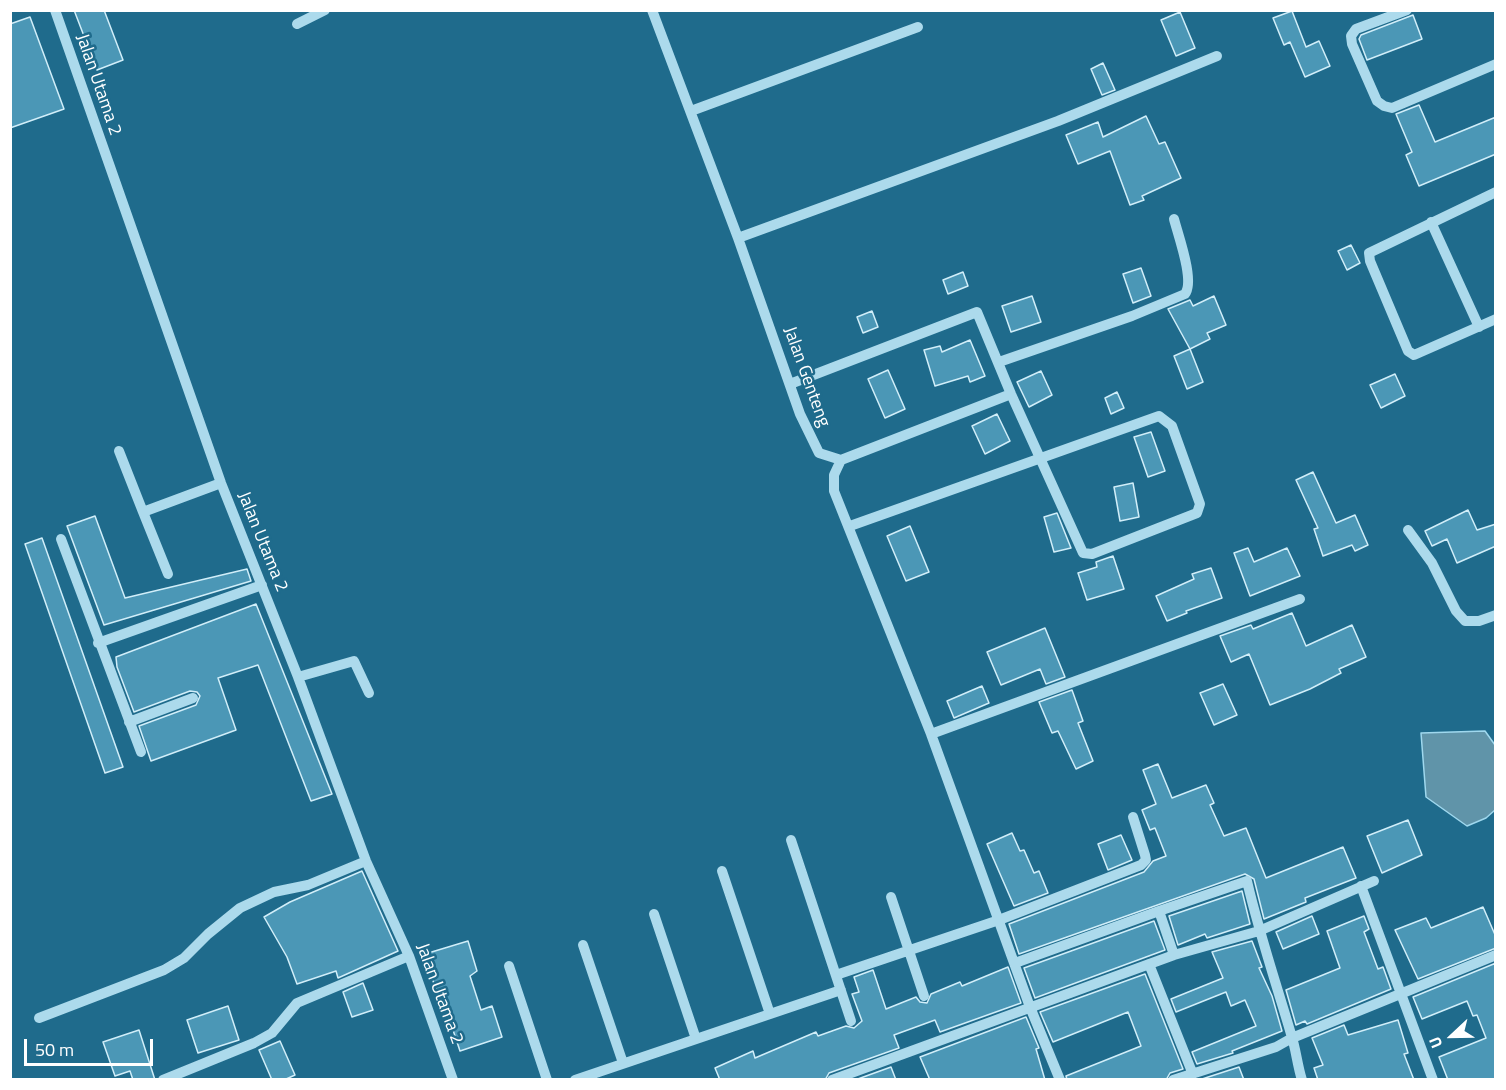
<!DOCTYPE html>
<html>
<head>
<meta charset="utf-8">
<style>
	body { margin:0 }
	#map { position:relative; width:1506px; height:1090px; overflow:hidden; background:#1f6b8c; font-family:"Titillium Web",sans-serif }
	canvas { display:block }
	.frame { position:absolute; inset:0; border:12px solid #fff; pointer-events:none }
	.north { position:absolute; left:1422px; top:1006px; width:60px; height:60px; -webkit-text-stroke:4px #1f6b8c; paint-order:stroke; rotate:248deg; font-size:16px; font-weight:700; line-height:24px; text-align:center; color:#fff }
	.north::after { content:''; display:block; margin:auto; width:21px; height:27px; background:#fff; clip-path:polygon(50% 0,100% 100%,50% 72%,0 100%) }
	.scale { position:absolute; left:24px; top:1039px; width:129px; height:27px; box-sizing:border-box; border:3px solid #fff; border-top:0; padding-left:8px; font-size:18px; line-height:21px; white-space:nowrap; color:#fff; -webkit-text-stroke:4px #1f6b8c; paint-order:stroke }
</style>
</head>
<body>
<div id="map">
<canvas width="1506" height="1090"></canvas>
<div class="frame"></div>
<div class="north">U</div>
<div class="scale">50 m</div>
</div>
<script>
const context = document.querySelector('canvas').getContext('2d');
context.lineJoin = 'round';
function fill(path, color) {
  context.fillStyle = color;
  context.fill(path, 'evenodd');
}
function strokePath(path, color, width, dash) {
  context.strokeStyle = color;
  context.lineWidth = width;
  context.lineCap = dash ? 'butt' : 'round';
  context.setLineDash(dash || []);
  context.stroke(path);
}
function drawText(font, color, halo, rows, align = 'center') {
  context.font = font + ' "Titillium Web",sans-serif';
  context.lineWidth = 5;
  context.setLineDash([]);
  context.textBaseline = 'middle';
  context.strokeStyle = halo;
  context.fillStyle = color;
  for (const [text, x, y, turn = 0] of rows) {
    context.save();
    context.translate(x, y);
    context.rotate((+turn || 0) * Math.PI / 180);
    context.textAlign = isNaN(turn) ? turn : align;
    if (halo) context.strokeText(text, 0, 0);
    context.fillText(text, 0, 0);
    context.restore();
  }
}
const water = new Path2D(`
	M1485,731L1495,745V810L1486,818L1467,826L1426,797L1421,733Z`);
const building = new Path2D(`
	M74,10H104L123,60L97,70Z
	M1292,11L1306,47L1319,41L1330,66L1305,77L1290,42L1284,45L1273,18Z
	M1180,12L1195,48L1176,56L1161,20Z
	M1413,15L1422,39L1367,60L1359,39L1361,35Z
	M30,17L64,109L10,128V24Z
	M1103,63L1115,90L1102,95L1091,69Z
	M1419,105L1435,142L1496,117V154L1419,186L1406,155L1412,152L1396,114Z
	M1146,116L1159,144L1165,142L1181,178L1142,196L1144,200L1130,205L1110,151L1078,164L1066,135L1098,122L1103,137Z
	M1351,245L1360,263L1347,270L1338,251Z
	M1141,268L1151,296L1133,303L1123,274Z
	M963,272L968,286L948,294L943,280Z
	M1032,296L1041,322L1011,332L1002,306Z
	M1214,296L1226,325L1207,333L1210,339L1190,349L1168,309L1190,300L1193,306Z
	M872,311L878,327L863,333L857,317Z
	M970,340L985,376L970,382L968,376L935,386L924,350L940,346L942,352Z
	M1190,349L1203,382L1187,389L1174,356Z
	M888,370L905,409L885,418L868,379Z
	M1041,371L1052,395L1029,407L1017,382Z
	M1395,374L1405,396L1381,408L1370,385Z
	M1117,392L1124,408L1111,414L1105,398Z
	M997,414L1010,441L985,454L972,426Z
	M1151,432L1165,471L1148,477L1134,437Z
	M1313,472L1336,523L1355,515L1368,545L1355,551L1352,545L1323,556L1314,529L1318,528L1296,480Z
	M1133,483L1139,517L1120,521L1114,487Z
	M1468,510L1477,530L1496,524V546L1457,563L1447,539L1432,546L1425,531Z
	M1057,513L1071,548L1054,552L1044,517Z
	M95,516L125,598L247,569L251,581L104,625L67,526Z
	M910,526L929,572L906,581L887,536Z
	M42,538L123,767L105,773L25,544Z
	M1248,548L1254,562L1287,548L1300,576L1250,596L1234,553Z
	M1113,556L1124,589L1087,600L1078,573L1097,567L1096,562Z
	M1211,568L1222,598L1186,611L1187,613L1167,621L1156,596L1194,579L1192,574Z
	M256,604L332,794L311,801L258,665L218,678L236,730L151,761L139,726L196,705L200,696L197,692L190,691L134,712L117,667L116,657Z
	M1292,613L1306,646L1352,625L1366,657L1339,669L1341,673L1310,689L1270,705L1249,654L1231,662L1220,636L1251,625L1253,629Z
	M1045,628L1065,677L1046,684L1040,669L1001,685L987,652Z
	M1223,684L1237,715L1214,725L1200,693Z
	M982,686L989,703L954,718L947,701Z
	M1072,690L1083,721L1078,723L1093,761L1076,769L1058,731L1052,733L1039,702Z
	M1158,764L1172,798L1206,785L1214,803L1210,805L1224,836L1246,828L1266,878L1343,847L1356,878L1305,898L1306,902L1264,919L1254,879L1245,874L1019,954L1009,924L1144,872L1153,861L1166,856L1155,828L1150,830L1142,810L1156,804L1143,770Z
	M1408,820L1422,855L1382,873L1367,836Z
	M1012,833L1020,851L1024,850L1034,873L1039,871L1048,893L1014,906L987,844Z
	M1121,835L1132,860L1108,870L1098,844Z
	M362,871L398,951L338,978L336,971L297,984L287,957L264,917L290,902Z
	M1242,891L1250,924L1207,938L1205,934L1178,945L1169,916Z
	M1483,907L1496,937V948L1418,979L1395,930L1426,918L1431,928Z
	M1312,916L1319,934L1283,949L1276,932Z
	M1364,916L1369,929L1364,932L1378,969L1383,967L1391,989L1307,1024L1305,1021L1296,1025L1286,990L1340,968L1327,931Z
	M1154,921L1165,950L1035,998L1024,968Z
	M468,941L477,971L470,976L481,1010L492,1006L502,1037L460,1051L444,1003L440,1004L425,954Z
	M1252,941L1262,967L1259,968L1272,996L1282,1031L1232,1051L1233,1053L1197,1064L1192,1052L1256,1026L1245,1000L1231,1006L1226,992L1176,1012L1171,999L1223,978L1212,952Z
	M1496,963V1080H1448L1439,1057L1486,1038L1477,1015L1473,1016L1467,1001L1422,1019L1413,997Z
	M1008,967L1021,1003L940,1032L935,1020L894,1035L899,1048L829,1073L825,1080H720L715,1068L753,1051L755,1058L816,1032L818,1036L846,1026L854,1028L862,1021L852,994L859,992L854,977L873,970L886,1009L916,997L920,1002L927,1003L931,994L960,982L962,986Z
	M1145,974L1183,1069L1170,1073L1166,1080H1067L1066,1076L1141,1046L1128,1012L1053,1042L1040,1012Z
	M363,983L373,1010L352,1017L343,992Z
	M228,1006L239,1040L198,1053L187,1020Z
	M1026,1017L1039,1048L1036,1049L1045,1080H930L920,1057Z
	M1398,1020L1408,1053L1404,1054L1414,1080H1318L1314,1068L1323,1065L1312,1038L1344,1025L1348,1035Z
	M139,1030L155,1080H133L130,1071L115,1076L103,1042Z
	M280,1041L295,1075L284,1080H272L259,1050Z
	M891,1067L896,1080H855Z
	M1239,1067L1244,1080H1199Z`);
const minor = new Path2D(`
	M55,10L221,483L298,677L366,861L409,956L453,1080
	M652,10L738,238L800,414L819,453L841,460L834,475V491L931,734L1030,1007L1060,1080
	M1407,10L1356,29L1351,36L1352,44L1377,101L1384,106L1392,108L1496,64
	M297,24L325,10
	M691,111L918,27
	M1496,192L1369,253L1370,261L1408,351L1414,355L1496,319
	M1431,222L1479,327
	M738,238L1058,121L1217,56
	M999,362L1132,316L1185,294C1195,281 1178,235 1174,219
	M790,384L977,312L1011,394L1083,553L1092,554L1197,513L1200,504L1172,426L1159,416L850,526
	M119,451L143,512L221,483
	M841,460L1011,394
	M143,512L168,574
	M1408,530L1432,563L1456,611L1465,621H1479L1496,615
	M61,539L141,752
	M98,643L262,585
	M298,677L354,661L369,693
	M129,722L193,698
	M931,734L1300,599
	M791,840L851,1021
	M722,871L770,1014
	M1361,886L1433,1080
	M891,897L924,996
	M1159,911L1247,881C1259,933 1276,983 1291,1034C1296,1049 1297,1064 1302,1080
	M654,914L696,1039
	M583,945L623,1063
	M1015,963L1159,911L1174,955
	M1149,964L1192,1072
	M509,966L547,1080
	M836,975L999,920L1141,865L1146,860L1145,855L1133,817
	M39,1018L164,970L184,958L208,934L240,908L274,892L308,885L366,861
	M163,1080L254,1043L272,1033L297,1003L409,956
	M575,1080L841,990
	M832,1080L1174,955L1259,931L1374,881
	M1173,1080L1276,1047L1292,1038L1496,955`);
const streetNames = [
	["Jalan Utama 2",98,85,71],
	["Jalan Genteng",806,377,70],
	["Jalan Utama 2",262,542,68],
	["Jalan Utama 2",439,994,70]
];
fill(water, '#6094a9');
strokePath(water, '#9fd8ee', 1.5);
fill(building, '#4b97b6');
strokePath(building, '#d1eef9', 1.5);
strokePath(minor, '#acdaec', 10);
drawText('18px', '#fff', '#1f6b8c', streetNames);
</script>
</body>
</html>
